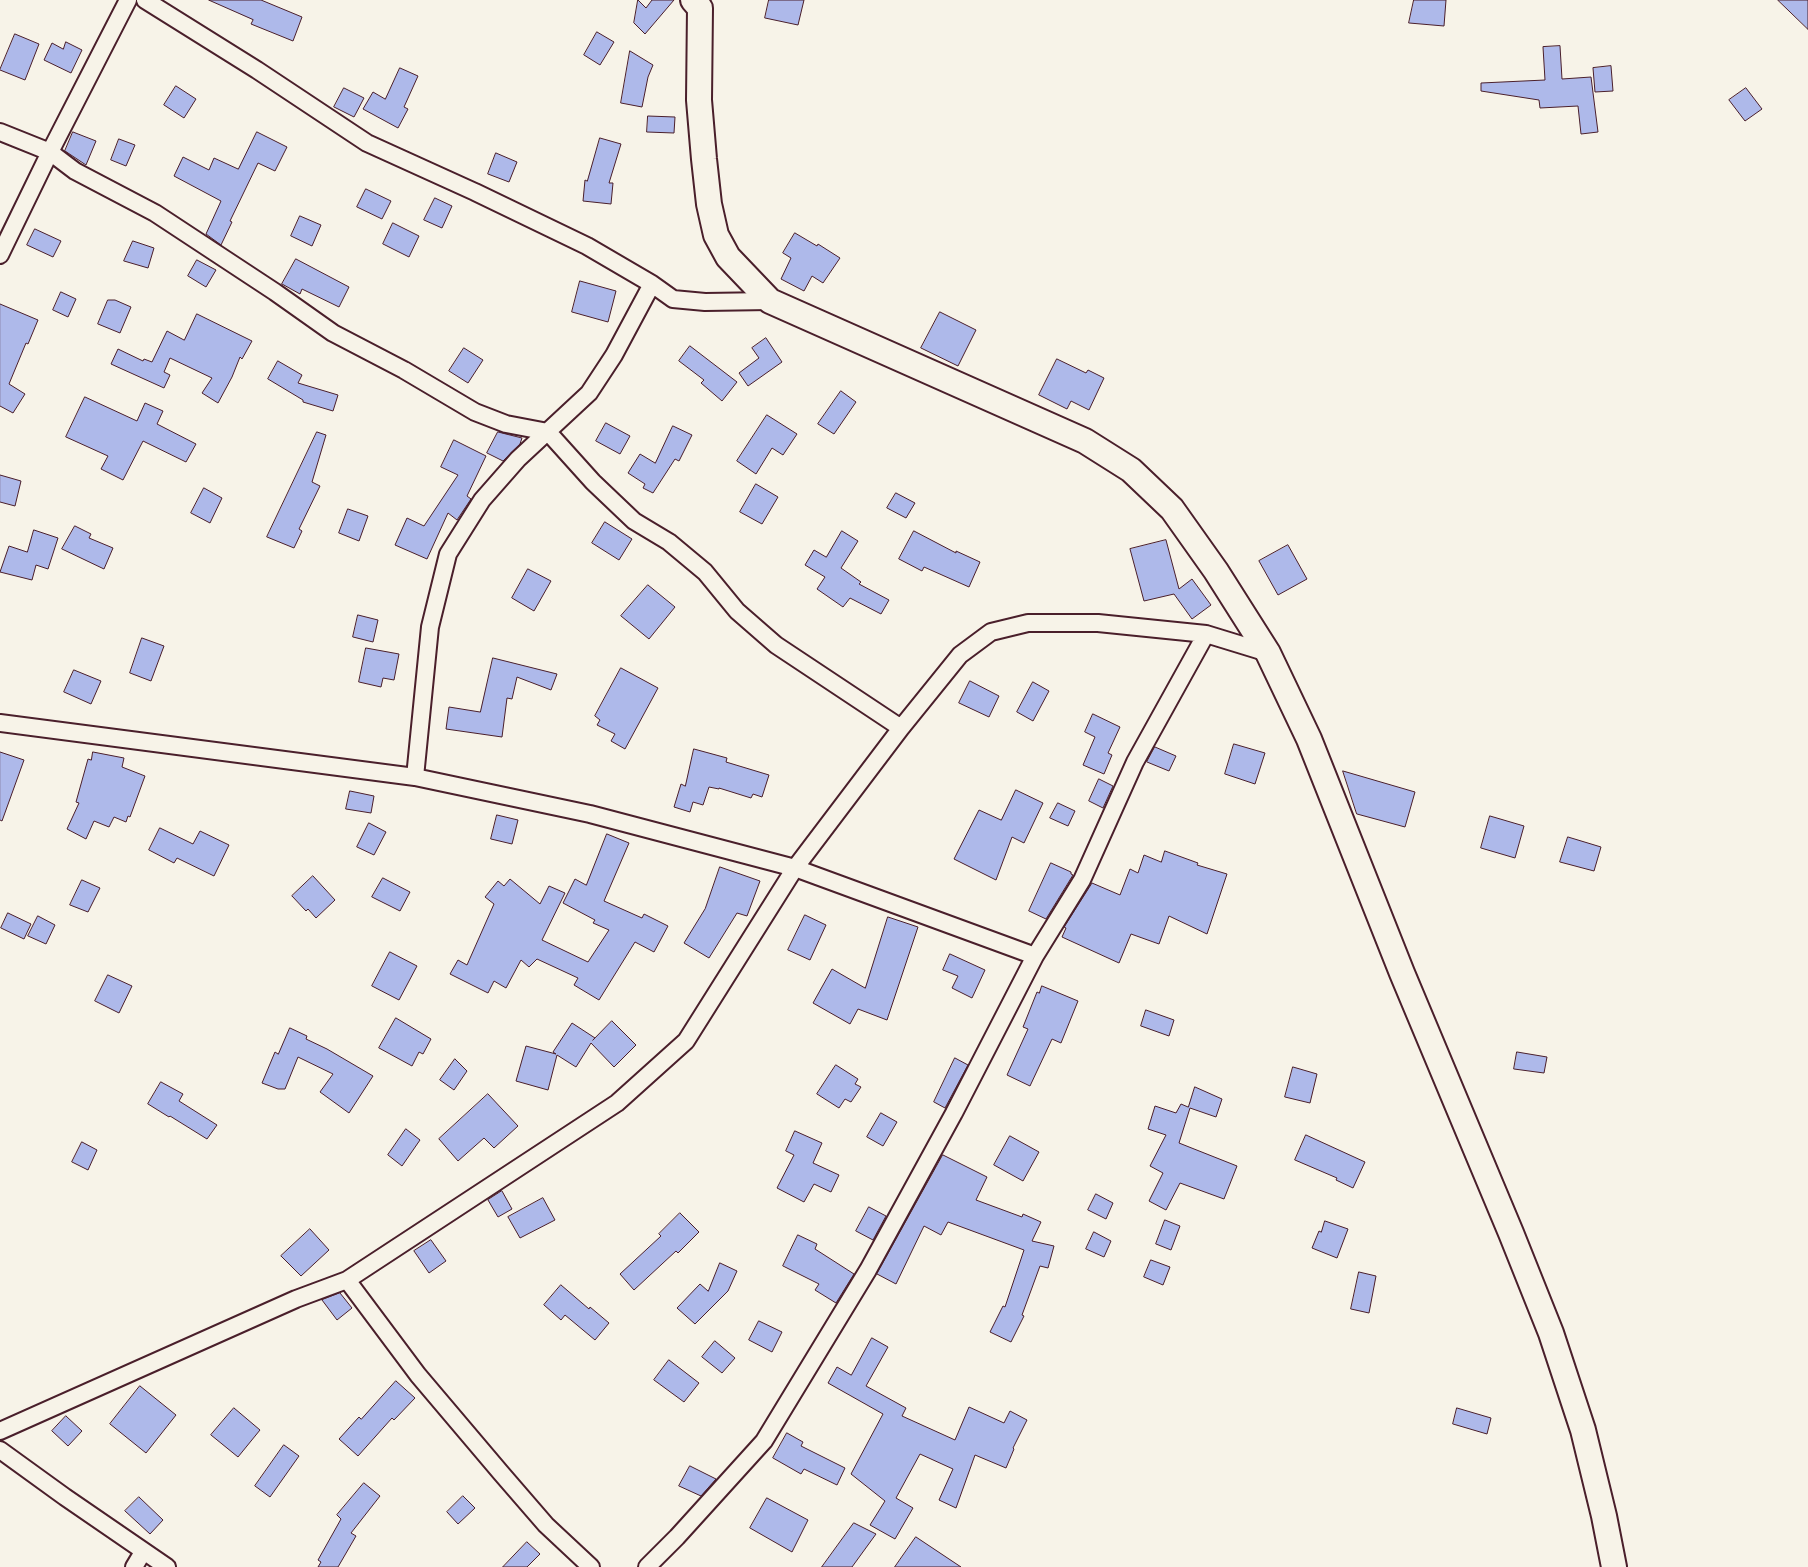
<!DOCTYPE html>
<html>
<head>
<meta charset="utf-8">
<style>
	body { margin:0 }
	canvas { display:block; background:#f7f3e8 }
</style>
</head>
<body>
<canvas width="1808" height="1567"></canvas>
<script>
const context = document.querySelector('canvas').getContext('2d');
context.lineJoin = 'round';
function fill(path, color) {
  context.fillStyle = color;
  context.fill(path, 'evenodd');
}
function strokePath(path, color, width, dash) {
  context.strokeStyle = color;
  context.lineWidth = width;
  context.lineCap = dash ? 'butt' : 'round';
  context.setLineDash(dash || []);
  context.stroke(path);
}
const building = new Path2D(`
	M209,0H261L302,17L293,41L251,24L253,20Z
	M638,0L646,8L652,0H674L645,34L634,23Z
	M769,0H804L798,25L765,18Z
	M1414,0H1446L1444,26L1409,23Z
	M1778,0H1808V29Z
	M597,32L614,42L600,65L584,55Z
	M15,34L39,44L25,80L0,70Z
	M66,42L82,50L71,73L44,60L52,43L63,49Z
	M1560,46L1562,79L1591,77L1598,132L1581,134L1578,106L1540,108L1539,100L1481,91V83L1545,80L1543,47Z
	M630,51L653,65L648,77L642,107L621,103Z
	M1611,66L1613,91L1595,92L1593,68Z
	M400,68L418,76L404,107L408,109L398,128L363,109L373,92L385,99Z
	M176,86L196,99L184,118L164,105Z
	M344,88L364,98L354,117L334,107Z
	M1746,88L1762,109L1745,121L1729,100Z
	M648,116L675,117L674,133L647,132Z
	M73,132L96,141L86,165L65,151Z
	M257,132L287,147L275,171L258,163L230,221L232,222L221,245L206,234L221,201L174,176L183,157L209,170L214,158L238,169Z
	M600,138L621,144L609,183H613L611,204L583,201L585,180L587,181Z
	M119,139L135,145L126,166L111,160Z
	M496,153L517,162L509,182L488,174Z
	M366,189L391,201L382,219L357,207Z
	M435,198L452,206L442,228L424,220Z
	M300,216L321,225L312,246L291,236Z
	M393,223L419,236L409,257L383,244Z
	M35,229L61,241L53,257L27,245Z
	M795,233L817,246L818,244L840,258L823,283L812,276L804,291L781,279L791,258L783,253Z
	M133,241L154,248L148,268L124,261Z
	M296,259L349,287L339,307L302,289L300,294L282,284Z
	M197,260L216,270L206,287L188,276Z
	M580,281L616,291L608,322L572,312Z
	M61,292L76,299L68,317L53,310Z
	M108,300H115L131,307L120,333L98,324Z
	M0,304L38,320L28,344L26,343L9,384L25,394L13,413L0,406Z
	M940,312L976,330L958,366L921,348Z
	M197,314L252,341L242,359L240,357L232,377L218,403L202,393L212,378L170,358L164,372L170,375L164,388L111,364L118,349L143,361L144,359L152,362L167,331L184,340Z
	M766,338L782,362L748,386L739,373L759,358L752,348Z
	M690,346L737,382L722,401L701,383L704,380L679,361Z
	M464,348L483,360L468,383L449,371Z
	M1057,359L1086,373L1088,370L1104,378L1089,410L1071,401L1067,409L1039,395Z
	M278,361L302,375L298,383L338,395L333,411L303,402V400L268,379Z
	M841,391L856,402L834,434L818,424Z
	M85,397L137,421L145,403L163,411L157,424L196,444L186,462L143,441L123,480L101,469L108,456L66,437Z
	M767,415L797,434L783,455L772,448L756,474L737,461Z
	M606,423L630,436L620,454L596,441Z
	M673,426L692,435L679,461L675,459L653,493L643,488L645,484L628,473L640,454L655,463Z
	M317,432L326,435L312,482L320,486L299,529L302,531L294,548L267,537Z
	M498,432L522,438L520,444L503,461L487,453Z
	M454,440L486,456L467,496L471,499L457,520L448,513L427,559L395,545L407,518L424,526L458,475L441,467Z
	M0,475L21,481L15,506L0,502Z
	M756,484L778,497L762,524L740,512Z
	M204,488L222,498L210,523L191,513Z
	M896,493L915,503L906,518L887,508Z
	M348,509L368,516L359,541L339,533Z
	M605,522L632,539L619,560L592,543Z
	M75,526L91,534L89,538L113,548L104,569L62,549Z
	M34,530L58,538L48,569L36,565L32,580L0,572L9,546L27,552Z
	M842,531L858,541L841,568L861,582L859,584L889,600L881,614L850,598L843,607L817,589L825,577L805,565L814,550L826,557Z
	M914,531L956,553V551L980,562L969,587L924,567L922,571L899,559Z
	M1166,540L1179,589L1192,579L1211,605L1192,619L1174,594L1144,601L1130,549Z
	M1288,545L1307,579L1278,595L1259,561Z
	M528,569L551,581L534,611L512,598Z
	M648,585L675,607L649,639L621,616Z
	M358,615L378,620L373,642L353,637Z
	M142,638L164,646L151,681L130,673Z
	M366,648L399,654L394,680L383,678L381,687L359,682Z
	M493,658L557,674L551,690L517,677L512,699L507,698L502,737L446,729L449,707L480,712Z
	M621,668L658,688L625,749L611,741L615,734L597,725L600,720L595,716Z
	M74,670L101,681L91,704L64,692Z
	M970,681L999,696L989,717L959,703Z
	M1033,682L1049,691L1033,721L1017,712Z
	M1093,714L1120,727L1108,753L1112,755L1104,774L1083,765L1095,737L1085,732Z
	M1234,744L1265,753L1255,784L1225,774Z
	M1155,747L1176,756L1169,771L1147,762Z
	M694,749L727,758L726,762L769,775L762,797L753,794L751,798L719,788V789L709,787L703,805L693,802L690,812L674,807L681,784L685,786Z
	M0,752L24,760L2,821L0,820Z
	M93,752L124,758L122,767L145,776L130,817L128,816L126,822L114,817L109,827L94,821L86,839L67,829L79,803L76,802L88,759L91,760Z
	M1343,771L1415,792L1405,827L1357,814Z
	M1099,779L1113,786L1103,808L1089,801Z
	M1016,790L1043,803L1024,843L1012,837L996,880L954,859L979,810L1001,820Z
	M350,791L374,796L371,813L346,809Z
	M1058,803L1075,811L1068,826L1050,818Z
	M497,815L518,820L512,844L491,839Z
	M1490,816L1524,826L1515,858L1481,848Z
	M369,823L386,832L374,855L357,847Z
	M160,828L193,844L200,831L229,845L214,876L177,858L174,863L149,850Z
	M607,834L629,843L604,901L642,918L644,914L668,926L654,952L635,942L599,1000L574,985L578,978L537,959L529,967L521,960L506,988L494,981L488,993L450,974L458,960L467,965L494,904L485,897L498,881L504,886L510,879L540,904L549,886L565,893L542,940L588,962L609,930L593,923L595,920L563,903L575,879L586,885Z
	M1568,837L1601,847L1594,871L1560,862Z
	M1165,851L1198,863L1197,865L1227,874L1207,934L1169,916L1159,944L1131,934L1119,963L1062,937L1066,928L1064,927L1092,883L1120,895L1130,869L1138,873L1144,855L1161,862Z
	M1051,863L1071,872V874L1073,875L1046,919L1029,911Z
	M720,867L760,881L747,916L737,913L709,958L684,943L705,909Z
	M313,876L335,900L316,918L308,909L306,911L292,896Z
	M383,878L410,892L400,911L372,897Z
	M82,880L100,888L88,912L70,905Z
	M8,913L31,924L24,939L1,928Z
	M805,915L826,925L810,960L788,950Z
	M38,916L55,925L46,944L28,936Z
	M888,917L918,927L887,1020L858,1009L850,1024L813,1003L832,969L865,988Z
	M390,952L417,966L399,1000L372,986Z
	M950,954L985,970L972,998L952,988L958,976L943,970Z
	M108,975L132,986L119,1013L95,1001Z
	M1042,986L1078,1001L1061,1043L1052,1039L1030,1086L1007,1075L1028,1029L1023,1027L1037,992L1039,993Z
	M1146,1010L1174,1020L1169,1036L1141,1026Z
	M396,1018L431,1039L423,1054L419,1052L412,1066L379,1048Z
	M612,1021L636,1045L614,1067L591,1043L576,1067L557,1055L548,1090L516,1081L526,1046L556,1054L553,1052L572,1023L595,1038L593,1040Z
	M290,1028L307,1036L306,1039L327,1049L373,1076L349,1113L320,1092L333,1074L298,1057L285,1089H278L262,1083L275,1052L278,1054Z
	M1517,1052L1547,1057L1544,1073L1514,1069Z
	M955,1058L968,1065L945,1108L934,1102Z
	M455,1059L467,1071L454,1090L440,1080Z
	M836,1065L858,1079L855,1084L861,1087L851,1102L845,1099L839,1108L817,1094Z
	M1293,1067L1317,1074L1310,1103L1285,1097Z
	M161,1082L183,1094L179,1101L217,1125L207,1139L170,1116L169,1117L148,1104Z
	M1195,1087L1222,1099L1216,1117L1190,1108L1179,1143L1237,1166L1224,1199L1180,1183L1166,1210L1149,1201L1163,1173L1150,1166L1166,1135L1148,1129L1155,1106L1176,1113L1181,1104L1188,1107Z
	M488,1094L518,1126L494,1148L484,1138L458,1161L439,1139Z
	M881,1113L897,1122L883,1146L867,1137Z
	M406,1129L420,1140L402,1166L388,1155Z
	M795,1131L822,1143L813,1163L839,1175L831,1192L814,1184L804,1202L777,1188L794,1155L786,1151Z
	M1306,1135L1365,1162L1353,1188L1336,1180L1337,1178L1295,1160Z
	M1010,1136L1039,1152L1023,1181L994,1165Z
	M82,1142L97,1150L88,1170L72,1162Z
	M943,1155L987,1177L976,1200L1022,1217L1023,1214L1041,1222L1032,1241L1054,1246L1048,1268L1040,1266L1022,1315L1024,1316L1011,1342L990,1332L1003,1306L1005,1307L1024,1250L948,1222L941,1235L924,1226L896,1284L877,1274Z
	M502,1191L512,1209L498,1217L488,1200Z
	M1096,1194L1113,1203L1106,1219L1088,1210Z
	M543,1198L555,1220L520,1238L508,1217Z
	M869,1207L886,1216L873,1240L856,1231Z
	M680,1213L699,1232L678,1253L676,1251L634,1290L620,1274L661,1236L659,1234Z
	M1165,1220L1180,1226L1171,1250L1156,1244Z
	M1325,1221L1348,1229L1337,1258L1312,1248L1319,1231L1321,1232Z
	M310,1229L329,1250L301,1276L281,1256Z
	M1094,1232L1111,1241L1104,1257L1086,1249Z
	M798,1235L817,1244L815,1249L854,1274L836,1303L815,1290L819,1284L783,1266Z
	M431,1240L446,1261L429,1273L414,1251Z
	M1151,1260L1170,1267L1163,1285L1144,1277Z
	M720,1263L737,1271L728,1291L695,1324L677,1308L700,1284L708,1291Z
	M1359,1272L1376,1276L1369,1313L1351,1309Z
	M561,1285L589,1309L590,1307L609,1323L595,1340L565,1315L561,1320L544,1305Z
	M340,1293L352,1308L337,1320L322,1300Z
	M759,1321L782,1332L772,1352L749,1340Z
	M872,1338L888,1347L866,1386L906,1408L902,1416L955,1440L969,1407L1004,1423L1010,1411L1027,1420L1013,1448L1014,1449L1006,1468L975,1455L956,1508L939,1500L953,1469L920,1454L896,1498L913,1508L895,1539L870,1525L885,1501L851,1474L883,1414L828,1383L837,1367L851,1375Z
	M715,1341L735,1358L722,1373L702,1357Z
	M669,1360L699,1383L684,1402L654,1380Z
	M396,1381L415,1398L394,1420L392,1418L358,1456L339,1439L359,1417L361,1419Z
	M140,1386L176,1415L146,1453L110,1424Z
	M234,1408L260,1430L238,1457L211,1435Z
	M1457,1408L1491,1418L1487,1434L1453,1424Z
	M66,1416L82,1431L68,1446L52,1431Z
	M787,1433L803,1442L801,1446L845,1468L837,1485L804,1469L801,1474L773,1458Z
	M284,1445L299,1456L270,1497L255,1486Z
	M690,1466L716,1479L701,1496L679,1486Z
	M364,1483L380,1496L351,1533L356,1536L338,1567H318L321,1562L318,1560L341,1519L337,1515Z
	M463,1496L475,1508L458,1524L447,1512Z
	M139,1497L163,1520L150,1534L125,1511Z
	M767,1498L808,1520L792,1552L750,1528Z
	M854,1523L876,1534L852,1567H822Z
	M916,1537L961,1567H895Z
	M527,1542L540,1554L527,1567H503Z`);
const street = new Path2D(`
	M145,0L257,70L367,143L475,192L587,246L652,284L673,299L705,302L770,301
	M0,132L50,152L75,171L155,213L275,292L333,333L404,370L475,412L506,424L548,432L593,482L634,521L669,542L705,572L737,611L776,645L901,728
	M0,255L50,152L128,0
	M0,723L415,777L590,814L795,868L1035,956
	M415,777L430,627L448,554L482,500L518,459L589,393L614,355L652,284
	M347,1280L418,1375L501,1473L546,1525L591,1567
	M0,1431L296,1299L347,1280L617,1103L686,1041L795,868L901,728L960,655L991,632L1028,623H1098L1206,634L1268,653
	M0,1450L65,1497L167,1567
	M134,1567L143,1552
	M647,1567L677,1537L764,1441L868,1270L954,1113L1035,956L1082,880L1135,762L1206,634`);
const secondary = new Path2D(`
	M693,0L700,8L699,100L704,159L709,204L716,235L728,257L770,301L1085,441L1131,470L1172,509L1216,571L1268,653L1309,739L1402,973L1511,1233L1551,1333L1583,1430L1604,1516L1614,1567`);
fill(building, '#aeb9ea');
strokePath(building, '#4a1f2b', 1);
strokePath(street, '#4a1f2b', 20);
strokePath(secondary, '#4a1f2b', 28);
strokePath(street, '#f7f3e8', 16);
strokePath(secondary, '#f7f3e8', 24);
</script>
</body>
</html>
